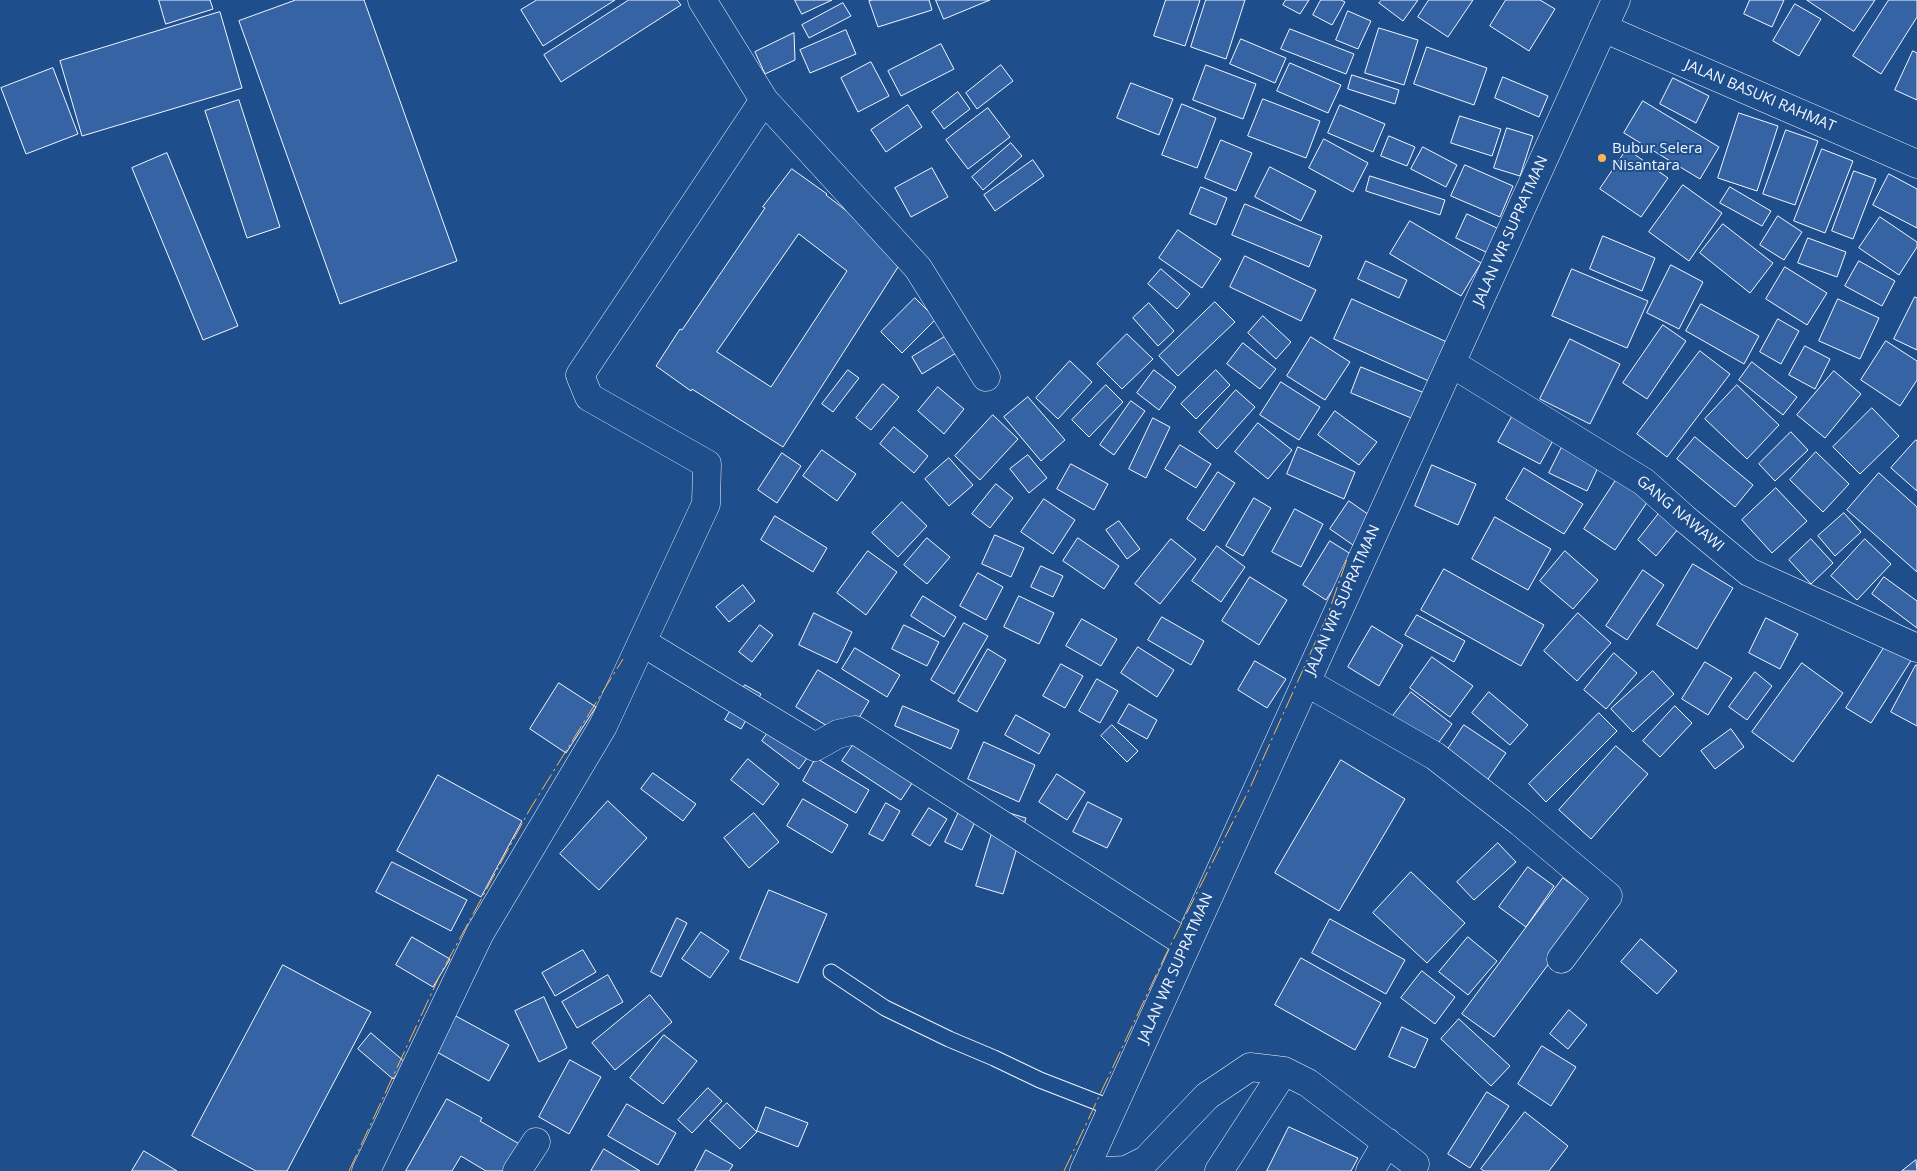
<!DOCTYPE html>
<html>
<head>
<meta charset="utf-8">
<style>
	body { margin:0 }
	canvas { display:block; background:#1f4e8c }
</style>
</head>
<body>
<canvas width="1917" height="1171"></canvas>
<script>
const context = document.querySelector('canvas').getContext('2d');
context.lineJoin = 'round';
function fill(path, color) {
  context.fillStyle = color;
  context.fill(path, 'evenodd');
}
function strokePath(path, color, width, dash) {
  context.strokeStyle = color;
  context.lineWidth = width;
  context.lineCap = dash ? 'butt' : 'round';
  context.setLineDash(dash || []);
  context.stroke(path);
}
function drawText(font, color, halo, rows, align = 'center') {
  context.font = font + ' "Open Sans",sans-serif';
  context.lineWidth = 4;
  context.setLineDash([]);
  context.textBaseline = 'middle';
  context.strokeStyle = halo;
  context.fillStyle = color;
  for (const [text, x, y, turn = 0] of rows) {
    context.save();
    context.translate(x, y);
    context.rotate((+turn || 0) * Math.PI / 180);
    context.textAlign = isNaN(turn) ? turn : align;
    if (halo) context.strokeText(text, 0, 0);
    context.fillText(text, 0, 0);
    context.restore();
  }
}
const building = new Path2D(`
	M159,0H210L213,9L166,24Z
	M296,0H364L457,261L340,304L239,21Z
	M537,0H615L543,46L521,10Z
	M629,0H677L681,5L561,82L544,55Z
	M795,0H832L802,14Z
	M873,0H929L932,10L878,27L869,1Z
	M936,0H990L944,19Z
	M1166,0H1200L1185,46L1154,36Z
	M1206,0H1245L1226,59L1191,47Z
	M1286,0H1309L1300,14L1283,5Z
	M1321,0H1341L1345,2L1332,25L1313,15Z
	M1382,0H1418L1403,21L1379,3Z
	M1429,0H1473L1448,37L1418,17Z
	M1506,0H1540L1555,9L1529,51L1490,26Z
	M1750,0H1784L1772,27L1744,14Z
	M1807,0H1875L1854,31Z
	M1889,0H1917V17L1881,74L1853,56Z
	M843,3L851,16L809,38L802,25Z
	M1795,4L1821,19L1799,56L1773,41Z
	M1348,11L1371,21L1358,49L1336,40Z
	M220,12L242,88L82,136L60,61Z
	M1379,28L1418,40L1404,85L1365,73Z
	M1290,29L1354,54L1346,74L1281,49Z
	M846,30L856,54L810,73L800,50Z
	M794,33L795,60L765,74L755,52Z
	M1241,39L1286,58L1275,83L1230,64Z
	M941,44L954,69L901,96L888,71Z
	M1427,47L1487,68L1474,105L1414,84Z
	M1913,51L1917,53V100L1895,90Z
	M871,62L889,96L858,112L841,78Z
	M1290,63L1341,85L1328,113L1277,91Z
	M1001,65L1013,81L977,109L966,93Z
	M1206,65L1256,84L1243,119L1193,100Z
	M53,68L78,134L26,154L1,88Z
	M1352,75L1399,90L1395,104L1348,89Z
	M1503,77L1548,96L1539,117L1495,98Z
	M1673,78L1709,96L1696,123L1660,104Z
	M1131,83L1173,99L1159,135L1117,118Z
	M958,92L970,109L944,129L932,112Z
	M1263,99L1320,121L1306,158L1248,136Z
	M239,100L280,227L247,238L205,111Z
	M1643,101L1719,147L1700,179L1624,133Z
	M1182,104L1216,118L1197,168L1162,155Z
	M908,105L922,127L886,152L871,130Z
	M1340,105L1385,124L1373,152L1328,133Z
	M988,108L1010,137L968,169L946,140Z
	M1739,113L1778,126L1757,191L1718,178Z
	M1460,116L1501,129L1492,156L1451,143Z
	M1507,128L1533,136L1520,176L1494,168Z
	M1786,130L1818,141L1795,205L1763,194Z
	M1389,136L1415,147L1407,166L1381,156Z
	M1324,139L1368,163L1353,192L1309,168Z
	M1221,140L1252,153L1236,191L1205,178Z
	M1011,143L1022,156L983,190L972,177Z
	M1423,147L1457,165L1446,187L1411,169Z
	M1627,149L1668,178L1641,217L1600,189Z
	M1822,149L1853,161L1825,233L1794,221Z
	M167,153L238,326L203,340L132,168Z
	M1033,160L1044,176L995,211L984,195Z
	M1465,165L1513,186L1500,217L1451,196Z
	M1270,167L1316,191L1301,221L1255,197Z
	M932,168L948,197L911,217L895,188Z
	M792,169L827,194L826,195L905,256L783,447L692,389L691,391L656,366L680,329L682,330L765,208L763,207ZM799,234L847,271L771,387L717,352Z
	M1854,171L1876,179L1853,239L1832,231Z
	M1889,174L1917,189V228L1873,205Z
	M1370,176L1445,200L1440,215L1366,191Z
	M1683,185L1722,213L1689,261L1649,232Z
	M1201,187L1227,198L1216,225L1190,214Z
	M1730,187L1771,211L1762,226L1720,203Z
	M1245,204L1322,236L1309,267L1232,235Z
	M1467,214L1499,229L1488,253L1456,238Z
	M1778,216L1802,232L1784,260L1760,245Z
	M1880,217L1917,242V247L1899,275L1859,248Z
	M1410,221L1481,263L1461,296L1390,254Z
	M1723,224L1773,263L1750,293L1700,253Z
	M1178,230L1221,259L1202,288L1159,258Z
	M1603,236L1655,258L1642,291L1590,269Z
	M1808,238L1846,252L1837,277L1798,263Z
	M1245,256L1316,290L1301,321L1230,287Z
	M1366,261L1407,280L1399,298L1358,279Z
	M1859,261L1895,281L1882,306L1845,286Z
	M1671,265L1703,282L1679,329L1647,313Z
	M1785,267L1827,293L1807,325L1766,299Z
	M1161,269L1190,294L1177,309L1148,284Z
	M1572,269L1648,301L1627,348L1552,316Z
	M1915,297L1917,298V350L1894,339Z
	M915,298L936,319L902,353L881,332Z
	M1352,299L1449,343L1431,382L1334,339Z
	M1838,299L1879,318L1860,359L1819,341Z
	M1215,302L1235,322L1178,376L1159,356Z
	M1149,303L1174,331L1158,346L1133,318Z
	M1701,304L1759,336L1744,364L1686,331Z
	M1263,316L1291,342L1276,359L1248,333Z
	M1778,319L1799,331L1781,364L1760,352Z
	M1663,325L1686,341L1647,399L1623,383Z
	M1127,334L1153,359L1122,389L1097,364Z
	M946,336L956,353L922,374L912,357Z
	M1311,337L1350,362L1325,400L1287,376Z
	M1570,339L1620,364L1590,424L1540,399Z
	M1886,341L1917,361V380L1900,406L1861,380Z
	M1243,343L1276,369L1260,389L1227,364Z
	M1805,346L1830,359L1815,389L1789,375Z
	M1700,351L1730,374L1667,457L1637,434Z
	M1070,361L1092,382L1058,419L1036,398Z
	M1752,362L1797,397L1783,415L1739,380Z
	M1361,367L1427,394L1416,420L1351,393Z
	M848,370L859,378L833,412L822,404Z
	M1154,370L1176,387L1159,410L1137,393Z
	M1216,370L1230,385L1196,419L1181,404Z
	M1834,371L1861,394L1825,438L1797,415Z
	M1281,382L1320,407L1299,440L1260,415Z
	M883,384L899,397L871,430L856,418Z
	M1106,385L1123,402L1089,437L1072,420Z
	M1737,385L1779,425L1747,459L1705,419Z
	M938,387L964,409L944,434L918,411Z
	M1236,390L1255,407L1217,449L1199,432Z
	M1028,397L1065,440L1041,461L1004,417Z
	M1131,401L1145,411L1114,455L1100,445Z
	M1872,408L1899,436L1860,474L1833,447Z
	M1335,411L1377,442L1359,465L1318,435Z
	M993,415L1018,439L980,480L955,456Z
	M1513,415L1555,437L1540,464L1498,442Z
	M1153,418L1170,427L1146,478L1129,469Z
	M1258,423L1292,450L1268,479L1235,452Z
	M894,427L928,456L914,473L880,444Z
	M1791,432L1808,450L1775,481L1759,464Z
	M1695,437L1753,485L1735,507L1677,459Z
	M1916,440L1917,441V491L1891,468Z
	M1565,441L1602,459L1587,491L1549,473Z
	M1180,445L1211,464L1196,488L1165,469Z
	M1298,447L1355,472L1344,499L1287,474Z
	M822,450L856,474L837,501L803,476Z
	M1816,452L1849,484L1823,512L1790,480Z
	M782,453L801,466L777,503L758,490Z
	M1028,455L1047,478L1029,493L1010,469Z
	M949,458L973,485L949,506L925,479Z
	M1071,464L1108,484L1094,510L1057,489Z
	M1432,465L1476,484L1458,525L1415,506Z
	M1524,468L1583,504L1564,534L1506,499Z
	M1218,472L1235,483L1204,531L1187,519Z
	M1879,473L1917,507V572L1847,510Z
	M1620,474L1652,495L1615,550L1584,529Z
	M996,484L1013,498L990,528L972,514Z
	M1776,488L1807,521L1772,553L1742,520Z
	M1254,498L1271,508L1243,556L1226,546Z
	M1044,499L1075,520L1053,554L1021,532Z
	M1349,501L1372,517L1353,545L1330,529Z
	M902,502L927,526L898,557L872,533Z
	M1664,507L1683,523L1656,556L1638,540Z
	M1295,509L1323,524L1301,567L1272,552Z
	M1844,513L1861,532L1835,556L1818,536Z
	M775,516L827,548L813,572L761,540Z
	M1495,517L1551,549L1528,590L1472,559Z
	M1119,521L1140,549L1127,559L1106,530Z
	M995,535L1024,548L1011,577L982,564Z
	M927,538L950,557L927,584L904,565Z
	M1078,538L1119,566L1104,589L1063,561Z
	M1171,539L1196,559L1160,604L1135,584Z
	M1811,539L1833,563L1811,584L1789,560Z
	M1865,539L1891,564L1857,600L1831,576Z
	M1330,541L1354,556L1326,600L1303,585Z
	M1217,546L1245,567L1221,602L1192,581Z
	M868,551L897,572L866,615L837,593Z
	M1565,551L1598,580L1573,609L1540,581Z
	M1693,564L1733,588L1697,649L1657,625Z
	M1041,566L1063,576L1053,597L1031,587Z
	M1444,569L1544,625L1521,666L1421,610Z
	M1643,570L1664,585L1627,640L1606,626Z
	M978,573L1003,587L986,620L960,606Z
	M1250,577L1287,600L1259,645L1222,621Z
	M1884,577L1917,601V628L1872,594Z
	M743,585L755,601L729,622L716,607Z
	M923,596L956,617L944,637L911,616Z
	M1019,596L1054,613L1039,644L1004,627Z
	M814,613L852,632L837,663L799,645Z
	M1578,613L1611,643L1577,681L1544,651Z
	M1417,615L1465,641L1454,662L1405,635Z
	M1162,617L1204,641L1191,665L1148,640Z
	M1766,618L1798,634L1780,669L1749,653Z
	M1082,619L1117,639L1101,666L1066,646Z
	M964,623L988,636L954,694L931,680Z
	M760,625L773,635L752,662L739,652Z
	M904,625L939,642L927,666L892,649Z
	M1372,626L1403,645L1379,686L1348,667Z
	M1887,643L1912,659L1871,723L1846,708Z
	M1138,647L1174,670L1157,697L1121,673Z
	M855,648L900,675L887,697L842,669Z
	M988,649L1006,660L977,712L958,701Z
	M1614,653L1637,673L1606,709L1584,690Z
	M1432,657L1473,686L1450,717L1410,688Z
	M1255,661L1286,679L1267,708L1238,690Z
	M1705,662L1732,678L1708,715L1682,699Z
	M1802,663L1843,693L1793,762L1752,732Z
	M1061,664L1083,676L1065,708L1043,696Z
	M1916,665H1917V726L1891,712Z
	M818,670L869,701L847,738L796,707Z
	M1653,671L1674,694L1633,732L1611,709Z
	M1755,672L1772,686L1747,720L1729,707Z
	M1097,679L1118,691L1100,723L1079,711Z
	M559,683L596,707L566,753L530,729Z
	M745,685L761,694L741,729L725,720Z
	M1411,692L1452,724L1434,749L1392,717Z
	M1489,692L1528,725L1510,745L1472,713Z
	M1129,704L1157,720L1147,739L1118,723Z
	M903,706L959,730L951,749L895,726Z
	M1675,706L1692,723L1660,757L1643,741Z
	M782,713L819,742L799,769L762,741Z
	M1599,713L1617,731L1546,802L1529,784Z
	M1016,715L1050,734L1039,754L1005,735Z
	M1112,725L1138,751L1127,762L1101,736Z
	M1464,725L1506,753L1486,782L1444,755Z
	M1731,729L1744,747L1715,769L1701,751Z
	M862,732L920,771L901,800L842,761Z
	M984,742L1035,765L1019,802L968,779Z
	M1616,746L1648,774L1591,839L1559,810Z
	M816,758L869,790L856,813L803,781Z
	M748,759L779,784L763,805L731,780Z
	M1341,760L1405,799L1339,911L1275,873Z
	M653,773L696,804L683,821L641,789Z
	M1057,774L1085,792L1067,820L1039,802Z
	M438,775L522,821L481,897L397,851Z
	M969,790L986,798L962,850L945,842Z
	M803,799L848,825L832,853L787,826Z
	M608,801L647,838L599,890L560,854Z
	M1088,802L1122,819L1107,848L1073,832Z
	M886,803L900,811L883,841L869,834Z
	M929,808L947,819L930,846L912,835Z
	M999,810L1026,818L1003,894L976,886Z
	M754,813L779,842L749,868L724,838Z
	M1498,843L1516,862L1474,900L1457,882Z
	M392,862L467,900L451,931L376,892Z
	M1528,867L1554,886L1526,927L1499,907Z
	M1411,872L1465,923L1427,963L1373,913Z
	M1563,878L1595,902L1494,1037L1462,1014Z
	M769,890L827,914L798,983L740,959Z
	M677,918L687,923L661,977L651,972Z
	M1330,919L1405,960L1386,994L1312,953Z
	M701,932L729,951L710,978L682,959Z
	M412,937L450,959L433,987L396,965Z
	M1468,937L1497,961L1468,995L1439,972Z
	M1641,939L1677,971L1657,994L1621,962Z
	M583,950L596,972L555,996L542,973Z
	M1301,958L1381,1003L1355,1050L1275,1005Z
	M283,965L371,1012L287,1171H256L192,1136Z
	M1422,971L1455,997L1435,1024L1401,998Z
	M608,975L623,1002L577,1028L562,1002Z
	M650,995L672,1022L615,1070L592,1043Z
	M544,997L567,1048L539,1062L515,1011Z
	M1569,1010L1587,1025L1568,1049L1550,1034Z
	M454,1015L509,1045L489,1081L435,1051Z
	M1459,1019L1510,1066L1491,1086L1441,1039Z
	M1402,1027L1428,1039L1415,1068L1389,1057Z
	M371,1033L406,1063L393,1079L358,1049Z
	M664,1035L697,1061L663,1104L630,1078Z
	M1542,1046L1576,1067L1551,1106L1518,1084Z
	M570,1060L601,1077L569,1134L539,1117Z
	M708,1088L722,1101L692,1133L678,1120Z
	M1487,1092L1509,1106L1470,1168L1448,1154Z
	M447,1099L482,1118L480,1121L521,1145L505,1171H486L461,1156L452,1171H406Z
	M727,1103L757,1132L740,1149L710,1121Z
	M627,1104L676,1133L658,1165L608,1136Z
	M766,1107L808,1123L798,1147L757,1131Z
	M1525,1112L1568,1146L1549,1171H1484L1481,1169Z
	M1289,1127L1358,1158L1351,1171H1267Z
	M604,1149L640,1171H591Z
	M706,1150L733,1165L729,1171H695Z
	M144,1151L177,1171H132Z
	M1916,1160L1917,1171H1902Z`);
const lane = new Path2D(`
	M831,972L885,1008L949,1039L994,1058L1040,1080L1112,1108`);
const street = new Path2D(`
	M764,100L918,268L986,377
	M1451,363L1644,482L1685,519L1749,572L1917,648
	M642,642L815,747L838,734L855,730L1187,944
	M1306,682L1435,756L1520,822L1608,896L1561,959
	M366,1171L480,933L603,726L706,504L707,464L589,397L580,375L764,100L702,0
	M517,1171L536,1142
	M1107,1171L1126,1170L1146,1160L1207,1096L1250,1067L1284,1071L1308,1083L1415,1164
	M1219,1171L1284,1071
	M1370,1171L1387,1142`);
const secondary = new Path2D(`
	M1603,28L1917,164
	M1084,1171L1616,0`);
const power = new Path2D(`
	M349,1171L440,975L530,809L623,659
	M1064,1171L1167,952L1249,790L1328,614L1347,559`);
const markers = [
	[1602,158,5,"#ffb74d"]
];
const streetNames = [
	["JALAN BASUKI RAHMAT",1760,96,23],
	["JALAN WR SUPRATMAN",1511,231,-66],
	["GANG NAWAWI",1680,514,40],
	["JALAN WR SUPRATMAN",1343,600,-66],
	["JALAN WR SUPRATMAN",1176,968,-66]
];
const poiNames = [
	["Bubur Selera",1612,149],
	["Nisantara",1612,166]
];
fill(building, '#3563a3');
strokePath(building, '#f2f6ff', 1);
strokePath(lane, '#f2f6ff', 17);
strokePath(street, '#f2f6ff', 29);
strokePath(secondary, '#f2f6ff', 29);
strokePath(lane, '#1f4e8c', 15);
strokePath(street, '#1f4e8c', 28);
strokePath(secondary, '#1f4e8c', 28);
strokePath(power, '#ffb74d', 1, [18, 4, 2.5, 4]);
for (const [x, y, r, color] of markers) {
  const dot = new Path2D();
  dot.arc(x, y, r, 0, 2 * Math.PI);
  context.fillStyle = color;
  context.fill(dot);
  strokePath(dot, '#1f4e8c', 2);
}
drawText('15px', '#f2f6ff', '#1f4e8c', streetNames);
drawText('15px', '#f2f6ff', '#1f4e8c', poiNames, 'left');
</script>
</body>
</html>
